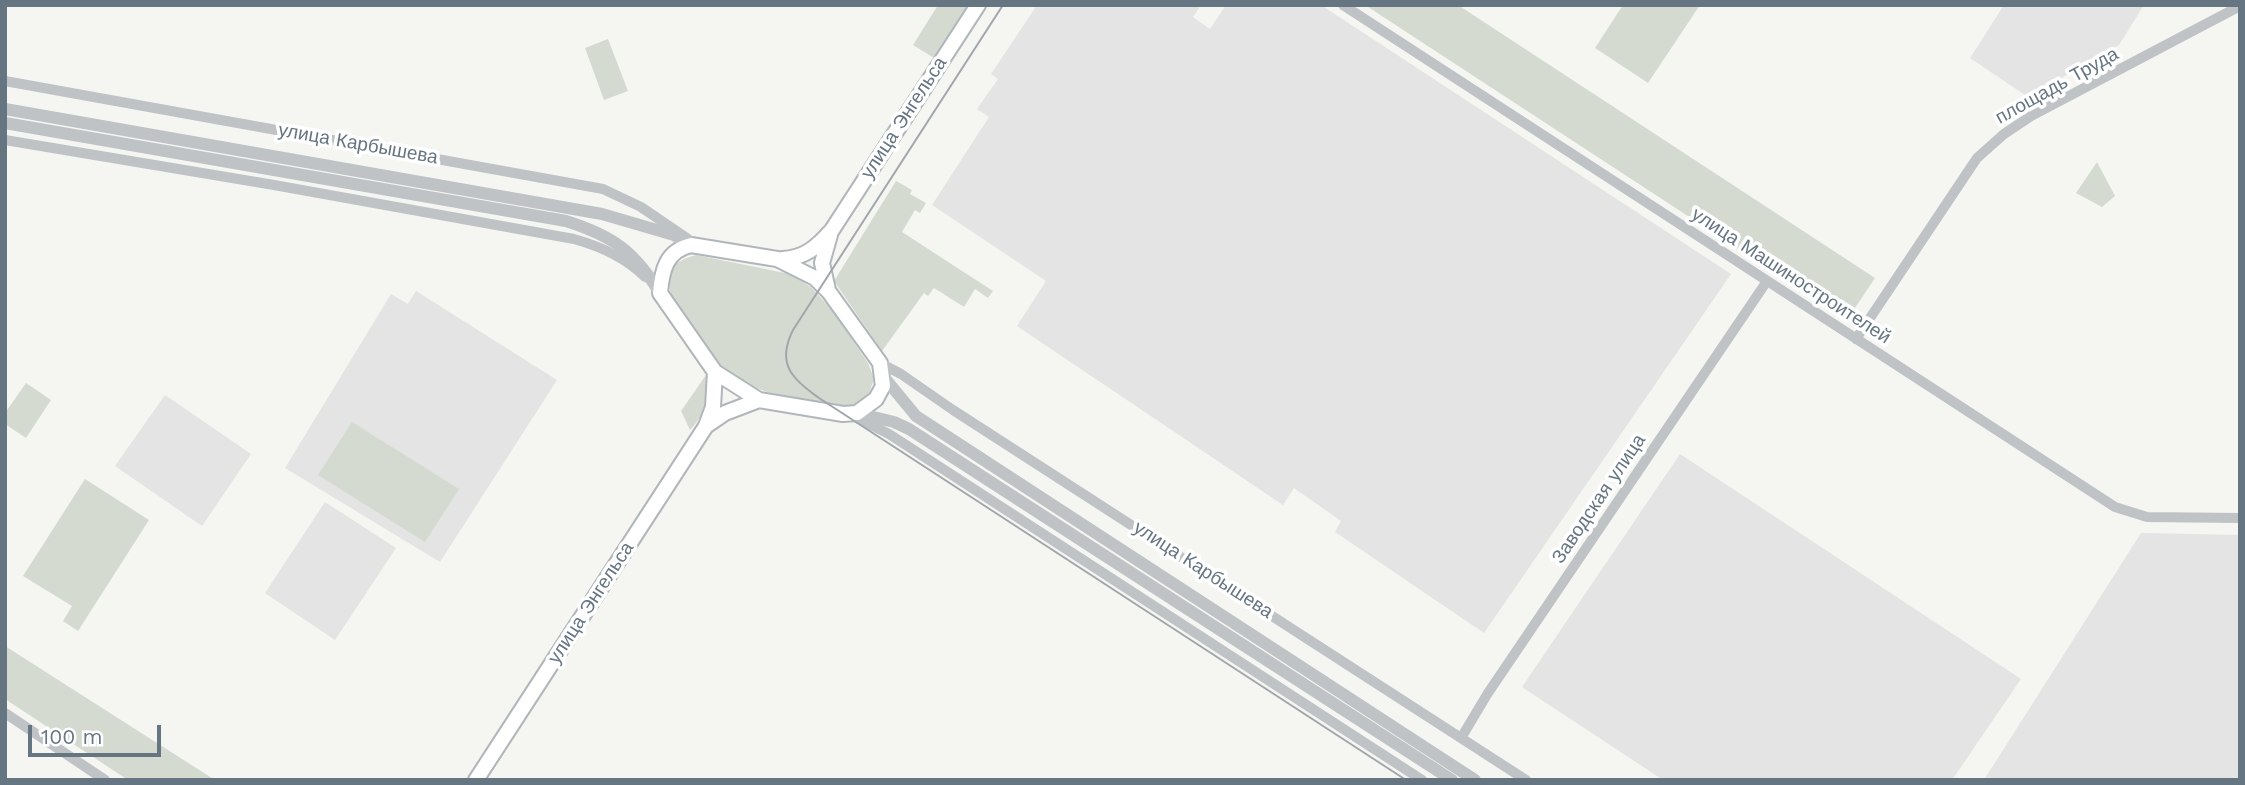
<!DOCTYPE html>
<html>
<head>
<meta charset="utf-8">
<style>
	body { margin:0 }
	#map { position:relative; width:2245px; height:785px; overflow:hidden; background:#f5f5f2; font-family:"Work Sans",sans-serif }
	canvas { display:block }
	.frame { position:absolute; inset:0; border:7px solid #667582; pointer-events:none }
	.scale { position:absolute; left:28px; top:725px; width:133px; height:32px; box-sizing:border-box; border:4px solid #667582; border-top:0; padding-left:9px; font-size:21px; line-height:24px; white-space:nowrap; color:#667582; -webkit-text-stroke:5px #fff; paint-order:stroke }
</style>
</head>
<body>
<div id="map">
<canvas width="2245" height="785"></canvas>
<div class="frame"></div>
<div class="scale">100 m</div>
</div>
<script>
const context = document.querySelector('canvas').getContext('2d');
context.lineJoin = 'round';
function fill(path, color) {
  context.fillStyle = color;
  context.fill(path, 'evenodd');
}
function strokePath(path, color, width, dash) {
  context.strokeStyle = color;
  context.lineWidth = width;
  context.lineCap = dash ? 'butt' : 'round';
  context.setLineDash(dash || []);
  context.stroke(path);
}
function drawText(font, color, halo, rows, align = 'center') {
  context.font = font + ' "Work Sans",sans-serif';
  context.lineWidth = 7;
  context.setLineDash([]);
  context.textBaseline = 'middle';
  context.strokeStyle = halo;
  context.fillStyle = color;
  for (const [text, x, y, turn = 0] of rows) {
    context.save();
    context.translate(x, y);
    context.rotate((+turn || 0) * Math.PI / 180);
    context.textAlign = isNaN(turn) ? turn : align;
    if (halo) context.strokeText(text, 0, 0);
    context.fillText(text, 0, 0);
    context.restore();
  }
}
const built = new Path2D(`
	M1037,5H1201L1193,17L1210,29L1226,5H1321L1731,274L1484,633L1335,532L1341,521L1294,488L1283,505L1017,326L1046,281L932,205L989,117L977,109L998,79L991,74Z
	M2004,5H2144L2119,45L2028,97L1970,58Z
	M416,291L557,380L440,562L285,468L391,294L408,304Z
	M165,395L251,454L202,526L115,466Z
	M1680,454L2021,679L1952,780H1663L1522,687Z
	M325,502L396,548L335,640L265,593Z
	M2141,533L2240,535V780H1984Z`);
const green = new Path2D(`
	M938,5H969L934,58L913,45Z
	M1365,5H1458L1875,278L1847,320Z
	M1623,5H1700L1648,83L1595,48Z
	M608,39L628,91L604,100L585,48Z
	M2097,162L2115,196L2102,207L2076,193Z
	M896,181L912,190L910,194L926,203L920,213L915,210L902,232L993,291L988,298L975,289L964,307L934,288L928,296L924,293L882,351L834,281Z
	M696,255L790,274L811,287L832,310L868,363L874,379L869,394L856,405L837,406L781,397L748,385L725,371L671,295C665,271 673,261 696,255Z
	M706,375C717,392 703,417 690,430L681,411Z
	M26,383L51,400L26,438L5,424V413Z
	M352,422L459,489L425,542L318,475Z
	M85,479L149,520L78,631L63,621L72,606L23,576Z
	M5,646L215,780H128L5,699Z`);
const minor = new Path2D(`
	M1343,5L2115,507L2147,517L2240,518
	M5,81L603,189L641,207L688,239
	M5,140L274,185L574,239C599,246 626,258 645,277
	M1856,339L1977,158L2004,134L2031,116L2240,6
	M880,363L901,374L953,410L1526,780
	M851,415L889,434L1422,780
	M5,713L105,780
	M1461,738L1488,693L1767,281`);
const tertiary = new Path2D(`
	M5,109L602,214L674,235L691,245
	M5,123L566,221C613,236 634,251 660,293
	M883,376L916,416L1475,780
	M857,413L894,422L909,429L1452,780`);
const secondary = new Path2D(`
	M691,245L777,259L815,278L829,292L880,363L883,386L876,399L857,413L843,414L759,400L715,372L660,293C662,270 666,251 691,245Z
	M782,259C805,258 817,247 832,230L978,5
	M828,290L822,263L830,235
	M706,426L725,413L759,400
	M476,780L706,426L713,407L715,372`);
const tram = new Path2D(`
	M1003,5L793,330C776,364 792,379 819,398L1406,780`);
const streetNames = [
	["площадь Труда",2057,86,-29],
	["улица Энгельса",904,118,-57],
	["улица Карбышева",358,144,10],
	["улица Машиностроителей",1791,276,33],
	["Заводская улица",1599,499,-56],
	["улица Карбышева",1203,570,33],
	["улица Энгельса",591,603,-57]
];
fill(built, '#e3e4e3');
fill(green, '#d5dad1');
strokePath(secondary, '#b1b6bb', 18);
strokePath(minor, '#bfc3c6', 10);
strokePath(tertiary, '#bfc3c6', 12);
strokePath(secondary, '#fff', 14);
strokePath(tram, '#a0a6ab', 2);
drawText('19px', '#667582', '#fff', streetNames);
</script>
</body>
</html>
